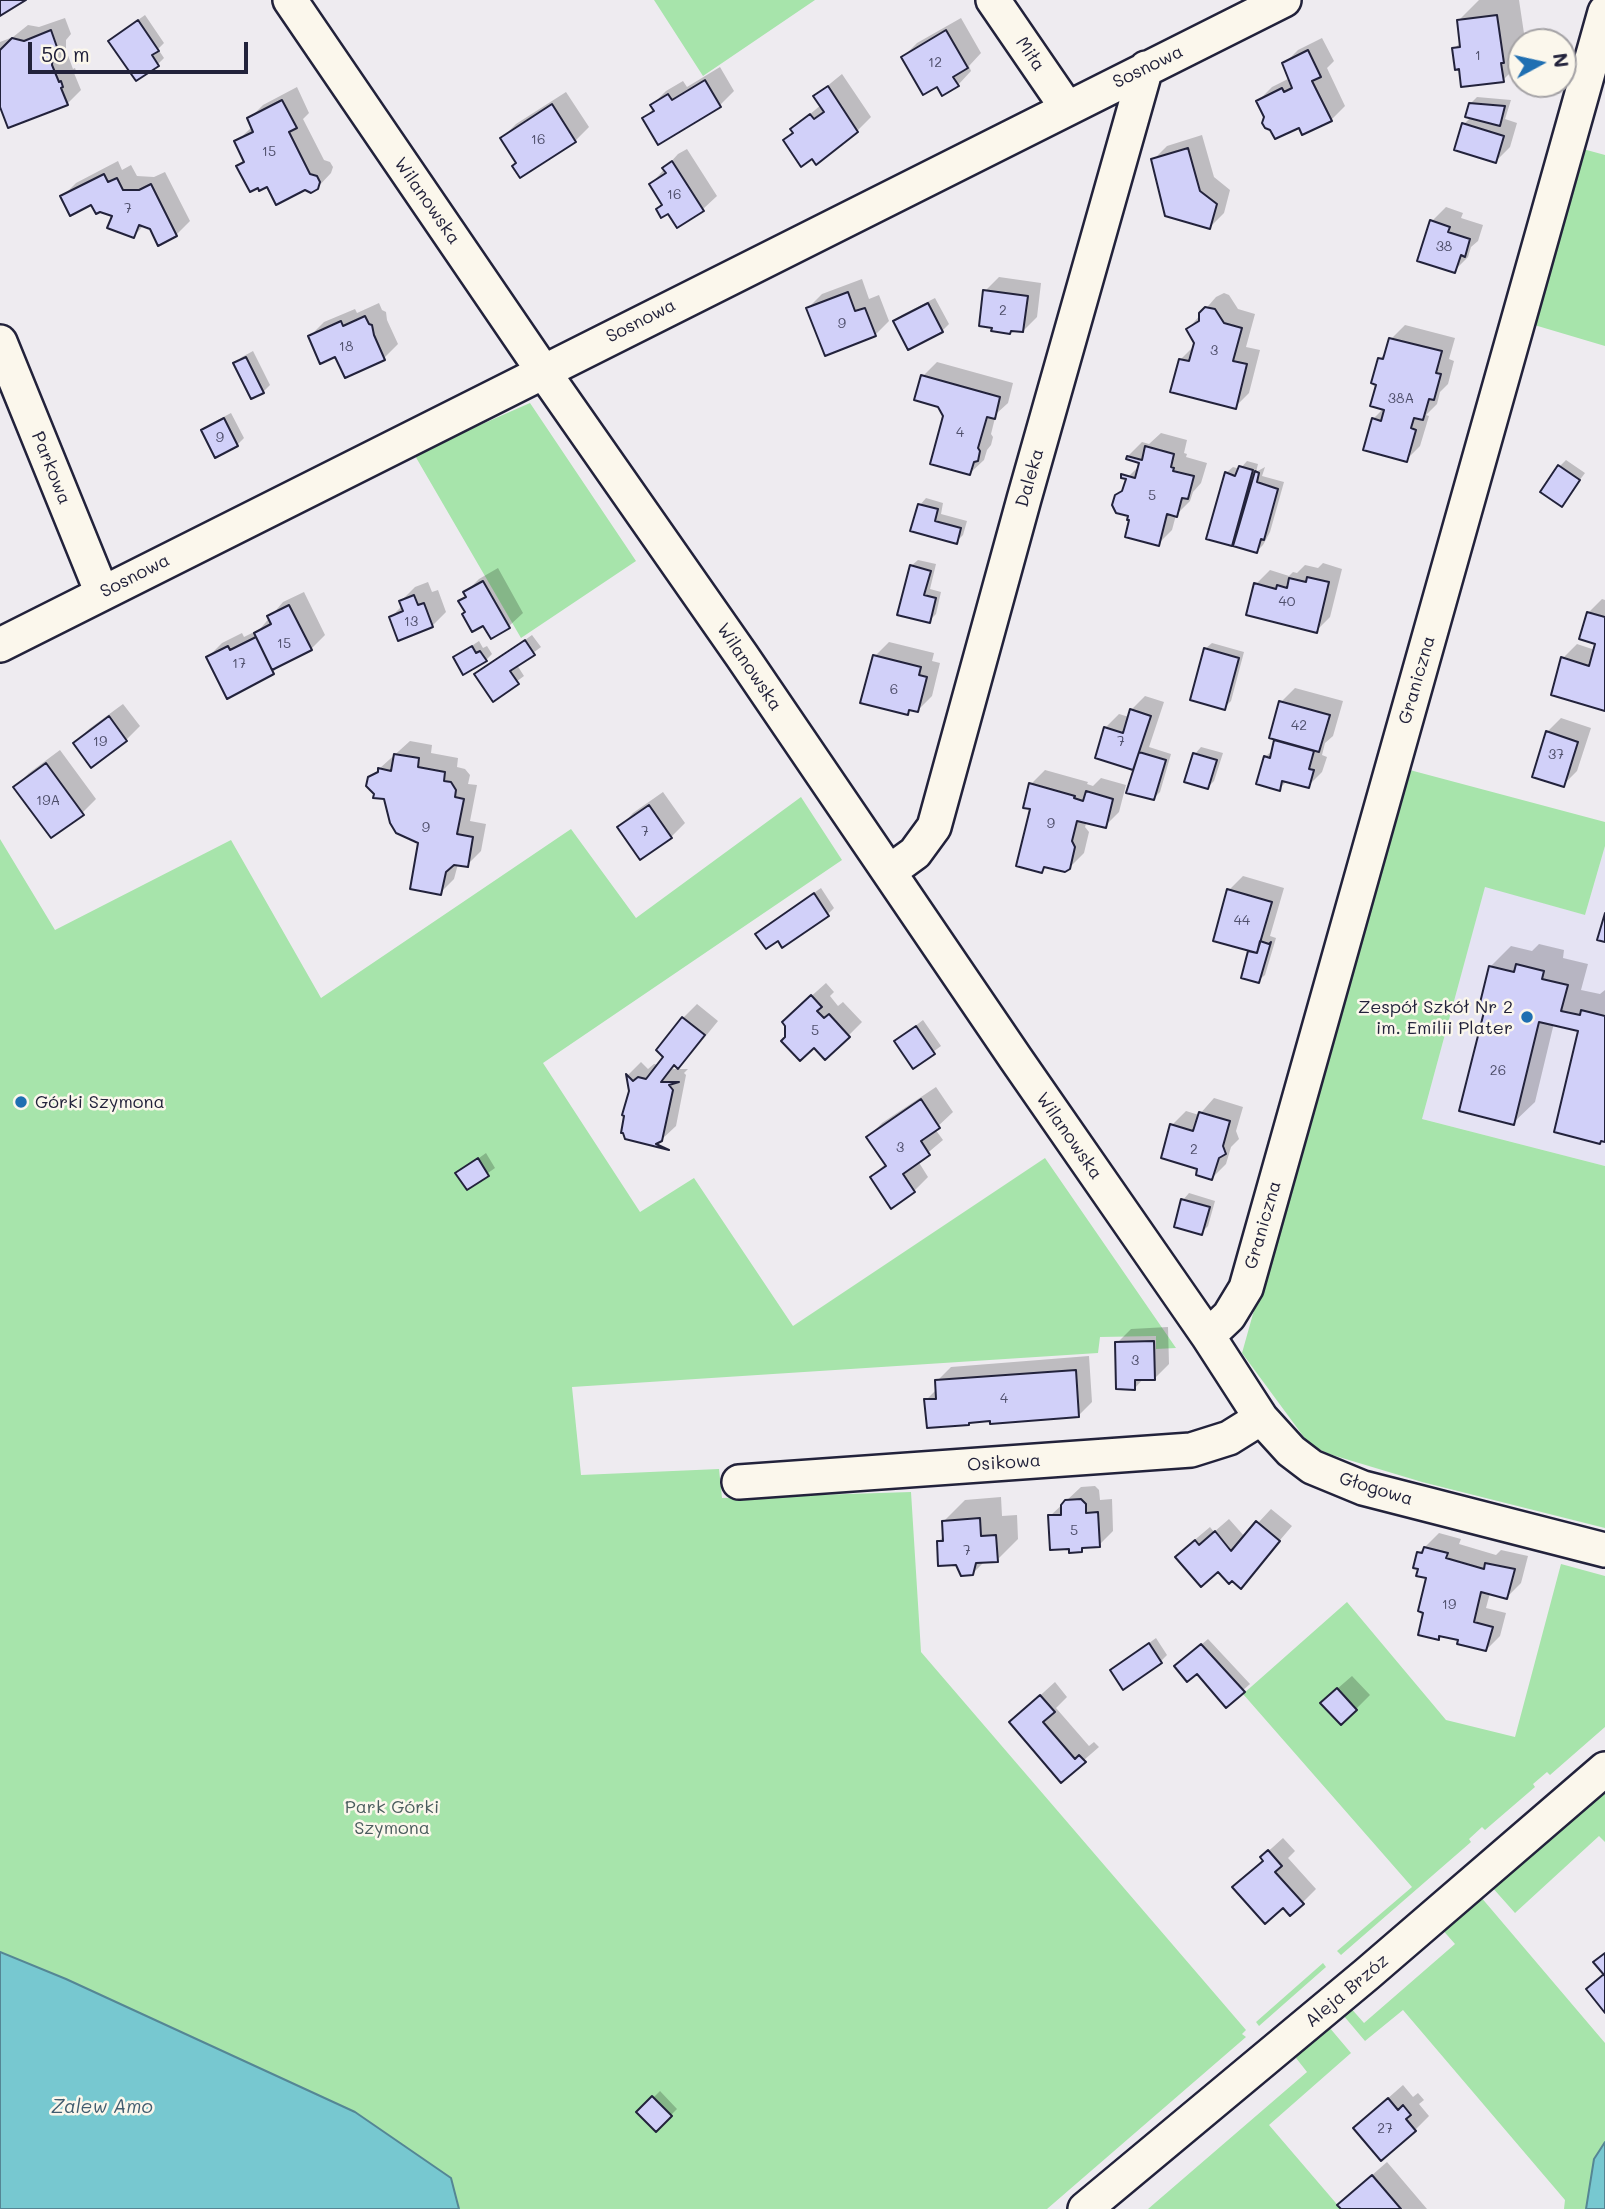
<!DOCTYPE html>
<html>
<head>
<meta charset="utf-8">
<style>
	body { margin:0 }
	#map { position:relative; width:1605px; height:2209px; overflow:hidden; background:#eeebf0; font-family:Mali,sans-serif }
	canvas { display:block }
	.north { position:absolute; left:1507px; top:28px; width:70px; height:70px; box-sizing:border-box; background:#fbf7ec; border:2px solid #a4a2a5; border-radius:50%; rotate:82deg; font-size:19px; font-weight:700; line-height:28px; text-align:center; color:#22223b }
	.north::after { content:''; display:block; margin:auto; width:24px; height:32px; background:#1f6fb2; clip-path:polygon(50% 0,100% 100%,50% 72%,0 100%) }
	.scale { position:absolute; left:28px; top:42px; width:220px; height:32px; box-sizing:border-box; border:4px solid #22223b; border-top:0; padding-left:9px; font-size:21px; line-height:24px; white-space:nowrap; color:#22223b; -webkit-text-stroke:5px #fbf7ec; paint-order:stroke }
</style>
</head>
<body>
<div id="map">
<canvas width="1605" height="2209"></canvas>
<div class="north">N</div>
<div class="scale">50 m</div>
</div>
<script>
const context = document.querySelector('canvas').getContext('2d');
context.lineJoin = 'round';
function fill(path, color) {
  context.fillStyle = color;
  context.fill(path, 'evenodd');
}
function strokePath(path, color, width, dash) {
  context.strokeStyle = color;
  context.lineWidth = width;
  context.lineCap = dash ? 'butt' : 'round';
  context.setLineDash(dash || []);
  context.stroke(path);
}
function drawText(font, color, halo, rows, align = 'center') {
  context.font = font + ' Mali,sans-serif';
  context.lineWidth = 5;
  context.setLineDash([]);
  context.textBaseline = 'middle';
  context.strokeStyle = halo;
  context.fillStyle = color;
  for (const [text, x, y, turn = 0] of rows) {
    context.save();
    context.translate(x, y);
    context.rotate((+turn || 0) * Math.PI / 180);
    context.textAlign = isNaN(turn) ? turn : align;
    if (halo) context.strokeText(text, 0, 0);
    context.fillText(text, 0, 0);
    context.restore();
  }
}
const built = new Path2D(`
	M1605,846V1166L1422,1119L1485,886L1585,915Z`);
const green = new Path2D(`
	M654,0H815L703,76Z
	M1583,149L1605,155V346L1531,324Z
	M530,403L636,561L521,638L414,454Z
	M1406,769L1605,822V846L1585,915L1485,887L1422,1119L1605,1166V1528L1422,1482L1329,1454L1309,1444L1242,1353Z
	M801,797L842,860L543,1063L640,1212L694,1178L793,1326L1045,1158L1176,1348L1156,1349V1336L1100,1337L1098,1353L572,1387L581,1475L719,1469L722,1498L911,1492L921,1652L1246,2030L1242,2034L1246,2037L1047,2209H0V839L55,930L231,840L321,998L571,829L636,918Z
	M1561,1564L1605,1576V1727L1550,1775L1547,1772L1533,1784L1535,1787L1485,1830L1482,1827L1469,1839L1471,1842L1341,1955L1337,1951L1412,1887L1243,1694L1347,1602L1446,1720L1515,1737Z
	M1605,1784V1842L1599,1836L1515,1913L1491,1886Z
	M1480,1896L1605,2043V2142L1594,2159L1586,2209H1564L1565,2200L1403,2010L1365,2041L1343,2015L1349,2006L1364,2023L1455,1944L1440,1927Z
	M1323,1963L1326,1967L1259,2026L1256,2022Z
	M1329,2027L1351,2053L1269,2125L1341,2209H1148L1307,2072L1296,2058V2053Z`);
const water = new Path2D(`
	M0,1952L66,1979L355,2112L451,2178L459,2209H0Z
	M1605,2142V2209H1586L1594,2159Z`);
const shadow = new Path2D(`
	M1479,0H1519L1525,40L1521,42V62L1503,80L1460,67L1454,49L1461,42L1458,21Z
	M145,15L164,43L158,49L164,58L158,64L117,35Z
	M65,18L71,34L66,40V50L73,69L75,68L76,71L74,73L81,90L67,104L0,102V42L13,37L28,25L39,27Z
	M961,18L981,53L969,66L971,71L958,85L938,84L903,57L917,43Z
	M1322,38L1334,61L1327,68L1345,106L1331,120L1300,126L1265,117L1258,101L1272,87L1290,78L1284,64L1298,50Z
	M720,67L734,91L720,105L659,143L644,118L654,108L652,105L666,91L683,81L687,87Z
	M842,74L871,117L857,131L813,157L786,140L794,132L792,129L821,105L815,96Z
	M297,87L309,113L303,119L324,160L330,162L333,167L331,173L317,188L268,185L238,167L245,160L236,142L253,126L249,119L263,105Z
	M566,92L589,127L575,141L518,162L502,138L516,124Z
	M1477,97L1511,100L1505,119L1517,123L1510,147L1496,161L1464,124L1471,117L1470,104Z
	M1202,135L1214,177L1230,190L1224,213L1210,227L1153,160L1167,146Z
	M687,149L717,196L703,209L663,204L651,184L678,154Z
	M118,161L122,170L131,165L137,176L154,177L165,172L190,221L176,235L144,225L134,236L114,215L92,203L62,197L76,183Z
	M1446,207L1463,213L1461,218L1483,225L1478,241L1471,247L1468,257L1454,271L1432,221Z
	M999,277L1041,283L1037,317L1023,331L1013,329L1010,332L994,326L985,291Z
	M862,279L869,299L879,295L889,321L875,335L808,308L822,294Z
	M1224,293L1229,295L1238,309L1255,314L1246,347L1260,350L1249,393L1235,407L1180,360L1195,345L1188,329L1216,297Z
	M935,298L949,324L942,331L895,321L902,315Z
	M379,303L382,310L386,312L387,320L398,344L384,358L336,355L310,336L324,322L355,309L357,313Z
	M1405,325L1455,338L1449,359L1454,361L1448,384L1440,392L1437,404L1426,415L1429,416L1420,446L1406,460L1373,419L1384,408L1378,383L1380,359L1387,351L1391,339Z
	M253,351L270,385L263,392L235,363L242,357Z
	M937,362L1013,383L1008,403L996,414L991,434L993,437L991,445L987,450L984,460L970,473L945,416L923,376Z
	M231,413L244,438L237,445L216,456L203,431L210,424Z
	M1161,433L1187,440L1184,453L1187,454L1186,457L1207,463L1201,483L1193,492L1190,501L1176,515L1172,530L1158,544L1130,515L1116,496L1125,487L1128,477L1141,464L1128,456L1142,442L1149,444Z
	M1566,460L1585,473L1561,505L1560,466Z
	M1247,461L1258,464L1256,472L1265,467L1262,476L1284,482L1270,532L1263,545L1257,551L1208,537L1226,473L1233,467L1240,469Z
	M926,498L943,503L941,514L967,521L963,535L956,542L913,530L920,505Z
	M918,560L936,564L930,589L941,592L936,614L929,621L911,566Z
	M1323,563L1342,569L1330,617L1316,631L1256,584L1270,570L1289,576L1293,572L1297,573L1305,565L1318,568Z
	M498,568L523,613L509,626L491,637L484,623L467,612L461,601L467,595L465,593L479,579Z
	M428,582L432,592L438,590L446,612L432,626L391,617L402,606L401,601L415,587Z
	M304,592L325,635L311,649L282,663L273,672L208,657L222,643L242,633L244,637L260,629L283,602Z
	M1602,599L1605,600V709L1563,658L1577,644L1595,650L1597,642L1588,613Z
	M532,635L541,647L517,665L524,676L493,699L476,674Z
	M479,641L483,648L487,646L492,654L486,660L455,657Z
	M889,642L934,653L932,661L940,663L932,696L918,710L912,709L907,713L875,656Z
	M1212,643L1244,652L1231,701L1224,708L1205,649Z
	M1295,688L1343,701L1333,736L1325,743L1322,755L1327,757L1322,772L1308,786L1288,780L1279,789L1265,757L1274,749L1281,702Z
	M1145,696L1164,702L1149,747L1171,754L1160,792L1153,799L1137,763L1133,768L1105,728L1119,714L1129,717L1131,710Z
	M123,704L140,726L126,740L75,743L89,729Z
	M1561,718L1591,728L1577,771L1563,785L1547,732Z
	M410,741L432,745L431,753L458,758L457,767L465,769L470,775L468,784L477,785L470,821L486,824L481,851L467,865L458,864L454,879L440,893L420,842L369,778Z
	M1201,747L1223,753L1214,781L1208,787L1195,754Z
	M60,750L96,799L82,813L15,787L29,773Z
	M1045,770L1088,782L1087,784L1093,786L1101,778L1126,785L1119,812L1105,826L1087,821L1085,827L1089,832L1084,853L1069,868L1047,866L1042,871L1032,808L1031,784Z
	M663,792L685,823L671,837L620,827L633,813Z
	M1243,876L1284,888L1270,936L1276,938L1265,975L1258,981L1243,977L1250,950L1229,890Z
	M821,888L834,908L828,914L778,939L764,928Z
	M1539,944L1564,950L1563,958L1588,964L1581,990L1600,994L1605,990V1140L1581,1030L1554,1023L1535,1102L1513,1123L1487,1007L1490,967L1511,946L1532,951Z
	M826,983L834,992L830,996L838,1006L843,1002L862,1022L848,1036L814,1046L787,1038L798,1008Z
	M697,1004L718,1021L692,1053L678,1067L676,1064L673,1069H688L684,1073L686,1075L676,1126L661,1140L631,1091L628,1075L641,1062L648,1069L654,1064L659,1065L683,1018Z
	M923,1020L941,1046L914,1066L896,1041Z
	M936,1087L953,1112L935,1129L943,1140L918,1161L928,1177L914,1191L872,1177L886,1163L868,1137L882,1123Z
	M1214,1098L1243,1107L1236,1131L1239,1139L1231,1147L1226,1164L1212,1178L1199,1167L1172,1125L1186,1111L1199,1115Z
	M486,1153L495,1168L467,1188L458,1173Z
	M1189,1193L1215,1201L1208,1226L1201,1233L1183,1200Z
	M1168,1327L1169,1364L1155,1378H1144L1135,1388L1117,1343L1131,1329Z
	M1089,1356L1092,1402L1078,1416L992,1419L926,1400L937,1389V1381L951,1367Z
	M1095,1486L1099,1490L1100,1500L1112,1499L1113,1531L1099,1545L1086,1546L1081,1550L1050,1516L1081,1487Z
	M1001,1497L1002,1516L1017,1515L1018,1539L997,1560L985,1561L972,1574L938,1542L944,1536V1521L965,1500Z
	M1271,1509L1292,1526L1241,1586L1191,1543L1210,1527L1214,1532L1229,1519L1245,1537Z
	M1439,1533L1461,1539L1459,1544L1496,1555L1501,1550L1528,1556L1521,1583L1507,1597L1490,1593L1486,1608L1506,1613L1500,1636L1486,1650L1460,1639L1441,1635L1438,1638L1425,1611L1428,1577L1419,1553Z
	M1156,1638L1167,1655L1161,1661L1112,1670Z
	M1208,1639L1250,1684L1226,1705L1197,1671L1183,1660Z
	M1352,1676L1370,1695L1356,1709L1337,1689Z
	M1055,1682L1067,1697L1056,1708L1089,1746L1094,1742L1099,1747L1061,1780L1011,1722Z
	M1283,1838L1295,1851L1288,1858L1316,1889L1302,1903L1283,1906L1234,1887L1264,1859L1262,1857Z
	M1403,2085L1413,2097L1418,2093L1424,2100L1419,2104L1429,2116L1415,2130L1370,2114Z
	M660,2091L677,2109L656,2130L639,2112Z
	M1387,2162L1427,2209H1343L1354,2191Z`);
const building = new Path2D(`
	M0,0H26L0,16Z
	M1497,15L1504,63H1501L1504,82L1461,87L1459,69L1455,70L1452,48L1460,47L1457,20Z
	M138,20L159,51L152,55L159,66L136,81L108,41Z
	M51,30L58,50L53,56L52,65L59,82L61,81L63,87L61,88L68,105L8,128L0,107V50L12,38L24,41Z
	M946,30L968,68L953,77L959,86L942,96L937,87L923,95L901,57Z
	M1308,50L1321,77L1312,81L1332,121L1302,135L1299,128L1275,139L1270,130L1265,128L1262,123L1264,117L1256,101L1282,88L1284,92L1292,88L1282,63Z
	M705,80L721,107L658,145L642,118L654,111L650,105L668,94L672,100Z
	M828,86L858,132L816,165L812,159L801,167L783,140L793,133L790,129L810,114L814,119L824,112L813,96Z
	M282,100L297,128L289,132L310,174L317,176L320,182L318,189L311,193L305,190L276,205L267,187L259,191L258,188L250,192L236,166L244,162L234,141L253,132L247,118Z
	M1469,103L1505,106L1500,126L1465,117Z
	M552,104L576,142L520,178L512,166L516,163L500,138Z
	M1462,123L1504,136L1496,163L1454,150Z
	M1188,148L1200,191L1217,204L1210,229L1165,216L1151,159Z
	M672,161L704,211L677,228L668,214L661,218L656,209L662,205L649,184L666,173L662,168Z
	M104,174L108,182L117,178L123,190H139L151,184L177,236L158,246L150,229L139,225L134,238L107,228L112,216L100,212L96,214L91,205L70,216L60,196Z
	M1430,220L1450,227L1448,232L1470,239L1465,257L1461,255L1455,273L1417,261Z
	M983,290L1028,296L1023,332L1011,331L1010,334L991,331L992,328L979,326Z
	M848,292L855,311L865,308L876,336L825,356L806,308Z
	M928,303L943,332L908,350L893,321Z
	M1205,307L1215,309L1224,323L1242,328L1233,361L1247,364L1236,409L1170,392L1179,359L1189,361L1194,343L1186,329L1199,321V313Z
	M365,316L369,324L372,325L374,335L385,360L345,378L335,357L320,364L308,336L341,321L343,326Z
	M1389,338L1442,351L1436,373L1441,374L1434,400L1429,399L1423,420L1414,418L1411,428L1416,430L1407,462L1363,450L1372,418L1381,421L1384,410L1370,406L1376,385L1371,383L1378,358L1383,359Z
	M246,357L264,393L251,399L233,363Z
	M921,375L1000,397L995,419L987,417L978,448L980,451L978,461L974,462L970,475L930,464L943,416L938,407L914,400Z
	M224,418L238,446L215,458L201,430Z
	M1145,446L1174,454L1171,467L1174,468L1173,471L1194,476L1188,499L1182,498L1177,517L1167,514L1159,546L1125,537L1129,520H1127L1128,516L1116,513L1112,505L1115,495L1122,491L1126,479L1121,478V474L1135,478L1139,463L1126,459L1127,456L1142,460Z
	M1558,465L1580,480L1562,507L1540,492Z
	M1239,466L1253,470L1232,546L1206,539L1225,472L1235,476Z
	M1255,471L1259,473L1257,482L1278,489L1264,540L1261,539L1257,553L1233,546Z
	M918,504L938,509L935,521L961,528L957,544L910,531Z
	M910,565L931,571L924,595L936,598L930,623L897,615Z
	M1307,577L1329,582L1317,633L1246,615L1254,583L1276,589L1277,585L1287,588L1289,578L1306,582Z
	M483,581L510,628L491,639L483,626L472,632L462,614L465,612L458,601L466,597L463,592Z
	M414,595L418,605L424,603L433,627L398,641L389,617L403,611L399,601Z
	M289,605L312,650L272,670L254,633L271,624L267,616Z
	M1587,612L1605,617V711L1551,695L1561,657L1589,666L1595,644L1579,639Z
	M256,637L274,674L227,699L206,657L228,646L230,650Z
	M525,640L535,655L510,671L519,684L493,702L474,674Z
	M472,646L476,653L480,651L487,661L463,675L453,657Z
	M1204,648L1239,658L1225,710L1190,700Z
	M873,655L921,667L919,675L927,677L918,712L909,710L908,715L860,703Z
	M1279,701L1330,715L1319,752L1269,738Z
	M1130,709L1151,716L1133,770L1095,758L1104,727L1123,733Z
	M109,716L127,741L91,768L73,743Z
	M1546,731L1578,742L1564,787L1532,777Z
	M1274,740L1314,751L1309,769L1314,770L1309,788L1282,781L1280,791L1256,784L1264,756L1270,758Z
	M1139,752L1166,760L1154,800L1126,793Z
	M1193,753L1217,760L1208,789L1184,782Z
	M394,754L419,758L418,767L445,772L444,781L451,782L456,790L455,797L464,799L457,834L473,837L468,867L454,865L446,872L441,895L410,889L418,843L396,833L390,823L384,799L373,798L374,794L366,786L368,777L378,772V768L391,771Z
	M46,763L84,815L51,838L13,787Z
	M1029,783L1075,796L1074,798L1083,801L1086,791L1113,799L1106,828L1077,821L1072,841L1075,847L1070,869L1065,872L1044,867L1042,873L1016,866L1030,809L1023,808Z
	M649,805L672,838L640,860L617,827Z
	M1227,889L1272,902L1257,953L1213,941Z
	M814,893L829,916L782,948L778,941L766,949L755,934Z
	M1605,913V942L1597,940Z
	M1260,941L1269,944L1271,942L1259,983L1241,978L1248,951L1257,953Z
	M1516,964L1544,971L1542,979L1568,985L1561,1011L1580,1015L1581,1010L1605,1016V1142L1601,1141L1600,1144L1554,1132L1578,1031L1539,1022L1514,1125L1459,1111L1485,1008L1479,1007L1489,966L1514,972Z
	M811,995L822,1007L817,1011L824,1018L829,1014L850,1037L825,1060L814,1048L800,1061L781,1041L785,1037V1026L782,1022Z
	M682,1017L705,1035L678,1069L674,1065L661,1082H679L669,1085L673,1090L662,1141L656,1144L669,1150L625,1139L623,1133H621L624,1116L622,1115L629,1091L626,1074L633,1081L638,1077L646,1079L663,1057L656,1050Z
	M916,1026L935,1054L913,1069L894,1041Z
	M921,1099L940,1128L921,1141L930,1155L903,1174L915,1192L891,1209L870,1177L886,1166L866,1137Z
	M1199,1112L1230,1121L1223,1146L1226,1154L1219,1158L1212,1180L1196,1175L1197,1169L1161,1158L1170,1124L1193,1131Z
	M478,1158L489,1176L467,1190L455,1173Z
	M1181,1199L1210,1207L1202,1235L1174,1227Z
	M1154,1341L1155,1380H1135V1390L1116,1389L1115,1342Z
	M1076,1370L1079,1417L990,1424V1421L969,1423V1425L927,1428L924,1399H936L935,1380Z
	M1081,1499L1086,1504V1513L1098,1512L1100,1547L1082,1548V1552L1069,1553V1549L1050,1550L1048,1515H1061V1505L1065,1500Z
	M980,1518L981,1536L996,1535L998,1562L976,1563L973,1575L961,1576L956,1565L938,1566L937,1541H943L942,1521Z
	M1256,1521L1280,1541L1241,1589L1232,1581L1229,1584L1218,1572L1201,1587L1175,1557L1195,1540L1199,1545L1215,1531L1231,1551Z
	M1424,1547L1448,1553L1446,1558L1484,1569L1485,1563L1515,1569L1507,1599L1481,1592L1474,1622L1493,1627L1486,1651L1457,1644L1458,1640L1439,1636V1640L1418,1635L1423,1613L1418,1611L1426,1578L1416,1576L1418,1569L1413,1568L1417,1552L1422,1553Z
	M1149,1643L1162,1663L1123,1690L1110,1670Z
	M1201,1644L1245,1692L1226,1708L1197,1674L1187,1682L1174,1666Z
	M1337,1688L1357,1710L1341,1725L1320,1703Z
	M1040,1695L1055,1712L1043,1722L1075,1759L1079,1755L1086,1762L1061,1783L1009,1722Z
	M1268,1850L1282,1866L1275,1872L1304,1904L1290,1916L1283,1908L1265,1924L1232,1887L1263,1861L1260,1857Z
	M1605,1953V1976L1593,1962Z
	M1604,1974L1605,1976V2013L1586,1989Z
	M652,2096L672,2116L656,2132L636,2112Z
	M1388,2098L1398,2110L1403,2105L1411,2115L1406,2119L1416,2131L1381,2161L1353,2128Z
	M1372,2175L1401,2209H1341L1337,2205Z`);
const street = new Path2D(`
	M290,0L543,371L742,656L1016,1059L1208,1336L1261,1418L1291,1451L1312,1467L1363,1488L1605,1550
	M993,0L1067,108
	M0,342L102,593
	M0,645L1284,0
	M889,872L915,853L934,827L1024,499L1146,68
	M1208,1336L1229,1316L1246,1288L1605,12
	M739,1482L1191,1450L1229,1438L1261,1418
	M1085,2209L1367,1974L1605,1769`);
const markers = [
	[1527,1017,7,"#1f6fb2"],
	[21,1102,7,"#1f6fb2"]
];
const numberNames = [
	["1",1478,56],
	["12",935,63],
	["16",538,140],
	["15",269,152],
	["16",674,195],
	["7",128,209],
	["38",1444,247],
	["2",1003,311],
	["9",842,324],
	["18",346,347],
	["3",1214,351],
	["38A",1401,399],
	["4",960,433],
	["9",220,438],
	["5",1152,496],
	["40",1287,602],
	["13",411,622],
	["15",284,644],
	["17",239,664],
	["6",894,690],
	["42",1299,726],
	["19",100,742],
	["7",1121,742],
	["37",1556,755],
	["19A",48,801],
	["9",1051,824],
	["9",426,828],
	["7",645,832],
	["44",1242,921],
	["5",815,1031],
	["26",1498,1071],
	["3",900,1148],
	["2",1194,1150],
	["3",1135,1361],
	["4",1004,1399],
	["5",1074,1531],
	["7",967,1551],
	["19",1449,1605],
	["27",1385,2129]
];
const streetNames = [
	["Miła",1030,54,56],
	["Sosnowa",1148,67,-26],
	["Wilanowska",427,201,55],
	["Sosnowa",641,321,-27],
	["Parkowa",51,468,68],
	["Daleka",1030,478,-74],
	["Sosnowa",135,576,-27],
	["Wilanowska",749,667,56],
	["Graniczna",1417,680,-74],
	["Wilanowska",1069,1136,55],
	["Graniczna",1263,1225,-74],
	["Osikowa",1004,1463,-4],
	["Głogowa",1376,1489,17],
	["Aleja Brzóz",1347,1991,-40]
];
const poiNames = [
	["Zespół Szkół Nr 2",1513,1007],
	["im. Emilii Plater",1513,1028],
	["Górki Szymona",35,1102,"left"]
];
const parkNames = [
	["Park Górki",392,1807],
	["Szymona",392,1828]
];
const waterNames = [
	["Zalew Amo",102,2107]
];
fill(built, '#e5e3f3');
fill(green, '#a7e4ab');
fill(water, '#77c8d0');
strokePath(water, '#558694', 2);
fill(shadow, '#0003');
fill(building, '#d1d0f9');
strokePath(building, '#22223b', 2);
strokePath(street, '#22223b', 38);
strokePath(street, '#fbf7ec', 33);
for (const [x, y, r, color] of markers) {
  const dot = new Path2D();
  dot.arc(x, y, r, 0, 2 * Math.PI);
  context.fillStyle = color;
  context.fill(dot);
  strokePath(dot, '#fbf7ec', 2.5);
}
drawText('14px', '#4e4e6a', null, numberNames);
drawText('18px', '#22223b', '#fbf7ec', streetNames);
drawText('18px', '#22223b', '#fbf7ec', poiNames, 'right');
drawText('18px', '#4a5c5d', '#fbf7ec', parkNames);
drawText('italic 19px', '#405c6f', '#fbf7ec', waterNames);
</script>
</body>
</html>
